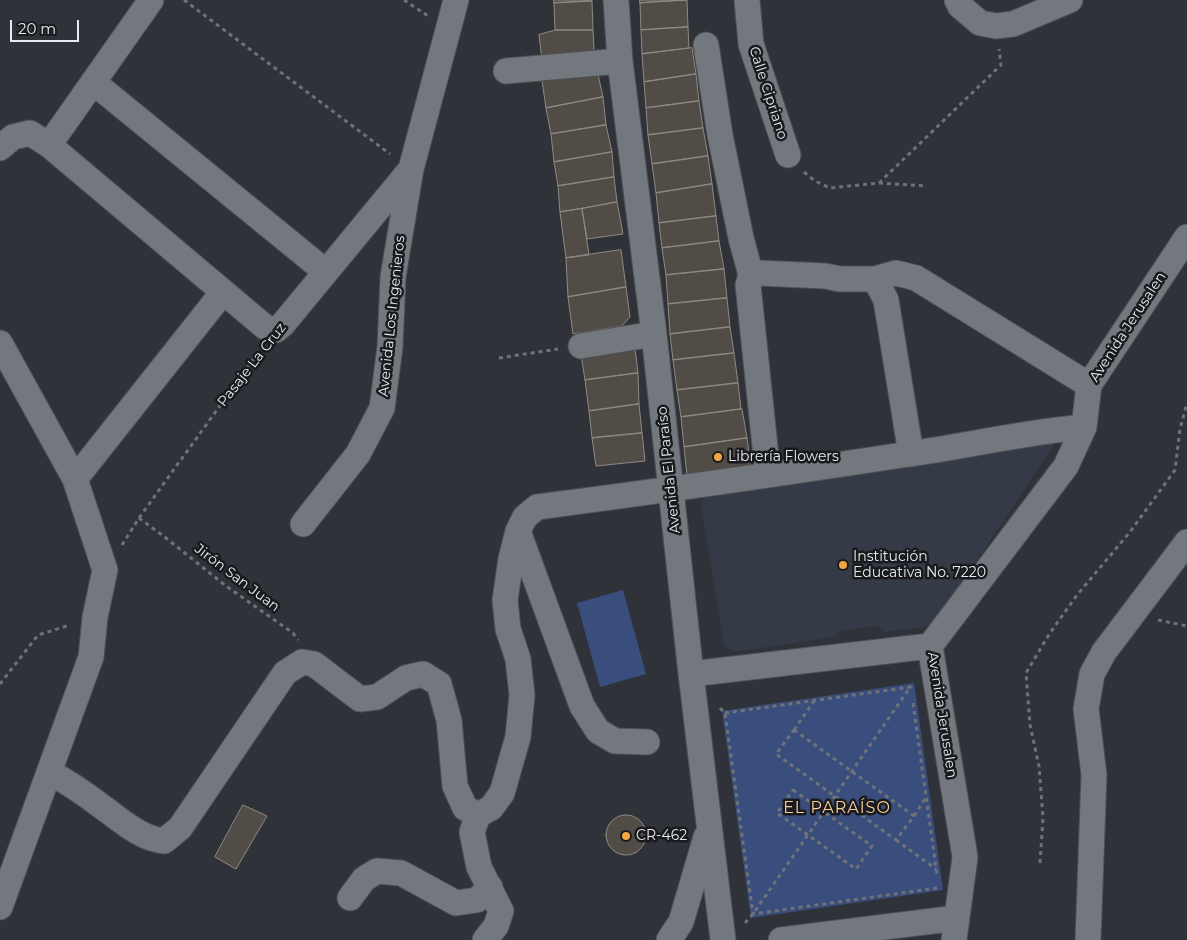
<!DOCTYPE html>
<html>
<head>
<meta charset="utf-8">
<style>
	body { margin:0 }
	#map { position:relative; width:1187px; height:940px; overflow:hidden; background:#2f3238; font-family:Montserrat,sans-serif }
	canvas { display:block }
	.scale { position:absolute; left:10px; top:20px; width:69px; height:22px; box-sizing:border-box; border:2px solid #e7eaee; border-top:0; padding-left:6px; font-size:15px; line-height:18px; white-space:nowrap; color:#e7eaee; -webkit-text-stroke:4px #181a1d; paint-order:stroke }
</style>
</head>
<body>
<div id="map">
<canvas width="1187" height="940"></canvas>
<div class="scale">20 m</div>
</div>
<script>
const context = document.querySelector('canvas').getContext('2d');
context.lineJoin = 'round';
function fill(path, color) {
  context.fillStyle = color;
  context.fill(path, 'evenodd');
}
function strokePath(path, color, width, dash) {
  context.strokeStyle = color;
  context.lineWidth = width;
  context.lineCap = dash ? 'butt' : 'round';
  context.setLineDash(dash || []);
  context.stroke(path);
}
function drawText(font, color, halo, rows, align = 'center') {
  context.font = font + ' Montserrat,sans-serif';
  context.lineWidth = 5;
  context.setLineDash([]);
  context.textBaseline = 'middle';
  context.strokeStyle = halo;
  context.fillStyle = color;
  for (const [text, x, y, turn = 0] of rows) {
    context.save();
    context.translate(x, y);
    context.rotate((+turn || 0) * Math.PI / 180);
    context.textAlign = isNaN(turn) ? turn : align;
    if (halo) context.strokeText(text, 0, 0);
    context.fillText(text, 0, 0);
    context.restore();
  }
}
const built = new Path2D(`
	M1061,435L933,626L884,632L878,626L838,631L835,637L733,652L724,645L701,504L709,488Z`);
const green = new Path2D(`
	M623,590L646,674L600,687L577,603Z
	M914,683L943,890L751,918L722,711Z`);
const building = new Path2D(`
	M554,0H592V1L554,3Z
	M640,0H687L640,3Z
	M687,0L688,27L641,30L640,3Z
	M592,1L593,30H555L554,3Z
	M688,27L689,48L642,54L641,30Z
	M555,30H593L594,49L589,55L542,59L539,35Z
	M692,48L696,74L644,82L642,54Z
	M597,70L603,97L546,108L541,74Z
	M696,74L699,101L646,108L644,82Z
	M603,97L606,125L551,134L546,108Z
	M699,101L703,128L648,135L646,108Z
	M606,125L612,152L554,162L551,134Z
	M703,128L708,156L652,164L648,135Z
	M612,152L614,177L558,186L554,162Z
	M708,156L712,184L656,193L652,164Z
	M614,177L617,202L560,212L558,186Z
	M712,184L716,216L659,223L656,193Z
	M617,202L623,234L587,239L582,209Z
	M582,209L589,255L566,258L560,212Z
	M716,216L719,241L662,248L659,223Z
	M719,241L724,269L666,275L662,248Z
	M621,250L626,287L568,297L566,258Z
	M724,269L727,298L668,304L666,275Z
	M626,287L630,317L622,326L573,334L568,297Z
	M727,298L730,327L670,334L668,304Z
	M730,327L734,353L673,360L670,334Z
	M634,340L638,373L585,380L580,348Z
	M734,353L738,383L677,390L673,360Z
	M638,373L639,404L589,411L585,380Z
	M738,383L741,409L681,417L677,390Z
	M639,404L642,433L592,438L589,411Z
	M742,409L747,438L684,447L681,417Z
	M642,433L645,461L596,466L592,438Z
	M747,438L751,467L687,476L684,447Z
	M243,805L267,816L236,869L215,857Z
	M606 835a20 20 0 1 1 40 0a20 20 0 1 1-40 0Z`);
const path = new Path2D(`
	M184,0L390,154
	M404,0L428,16
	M804,172L815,181L830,188L879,183L926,186
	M879,183L1001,65L999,49
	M499,358L558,349
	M139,518L166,538L226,586L293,633L298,640
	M122,545L139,518L260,350
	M1158,620L1187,626
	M0,684L38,635L70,625
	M913,703L937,875
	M720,708L725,713L753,914L937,888
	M725,713L911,687V689
	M794,730L914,816L896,840L776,754Z
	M794,730L814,701
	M793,790L872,846L856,869L777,813Z
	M914,816L926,797
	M896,840L936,869
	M1040,863L1043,818L1039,766L1030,725L1026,673L1050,633L1077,595L1130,532L1175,470L1180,429L1187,403
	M745,923L753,914L911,686`);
const minor = new Path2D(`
	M616,0L620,61L654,334L691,674L723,940
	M747,0L751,44L788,155
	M957,0L960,6L980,23L996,26L1013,24L1070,0
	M706,45L720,135L741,238L751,275L748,285L768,475
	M506,71L620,61
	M93,82L326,272
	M49,145L151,0
	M0,148L13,137L30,133L49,145L265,327L276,330L283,324L411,169
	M751,275L759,273L825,276L840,279H875L896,273L916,278L1089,385
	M875,279L886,300L911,454
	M0,343L75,479L105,570L95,617L91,657L0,907
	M581,346L654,334
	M75,479L223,292
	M303,524L358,454L382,408L390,347L393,277L411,169L456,0
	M518,531L582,706L598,731L615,741L647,742
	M691,674L930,646
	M49,772C68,782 84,793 101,806C121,820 139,838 164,841L180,828L285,673L302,662L314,664L360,699L377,697L406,678L423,674L439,684L449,720L455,786L465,808L478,815L491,808L502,793L518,737L522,695L518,659L508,629L505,600L511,559L518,531L525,517L537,507C661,491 785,473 909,454C967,446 1025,432 1084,427
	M478,815L472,832L479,867L501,911L496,926L485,940
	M350,898L364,879L377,871L401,873L456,903L477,900L490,887
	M669,940L681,922L706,837
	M781,940L957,918
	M954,940L965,857L930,646L1066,466L1084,427L1089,385L1187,237
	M1088,940L1094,775L1086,709L1092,674L1104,652L1187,542`);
const markers = [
	[718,457,5,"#f2a540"],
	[843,565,5,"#f2a540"],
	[626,836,5,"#f2a540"]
];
const streetNames = [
	["Calle Cipriano",768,93,72],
	["Avenida Los Ingenieros",392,316,-84],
	["Avenida Jerusalen",1128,327,-57],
	["Pasaje La Cruz",252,365,-52],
	["Avenida El Paraíso",669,470,-96],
	["Jirón San Juan",237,578,37],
	["Avenida Jerusalen",942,715,81]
];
const poiNames = [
	["Librería Flowers",728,457],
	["Institución",853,557],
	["Educativa No. 7220",853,573],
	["CR-462",636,836]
];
const quarterNames = [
	["EL PARAÍSO",837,808]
];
fill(built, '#353b46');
fill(green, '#394e7c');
fill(building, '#524c46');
strokePath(building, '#908a83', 1);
strokePath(minor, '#4d5056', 27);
strokePath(path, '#6f7278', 3, [4, 4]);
strokePath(minor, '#73777e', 25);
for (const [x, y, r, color] of markers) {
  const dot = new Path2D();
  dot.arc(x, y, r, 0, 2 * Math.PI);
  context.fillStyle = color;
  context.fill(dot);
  strokePath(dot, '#181a1d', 2);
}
drawText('14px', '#e7eaee', '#181a1d', streetNames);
drawText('14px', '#e7eaee', '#181a1d', poiNames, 'left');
context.letterSpacing = '1px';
drawText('16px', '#f8cd9c', '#181a1d', quarterNames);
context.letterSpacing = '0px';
</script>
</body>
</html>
